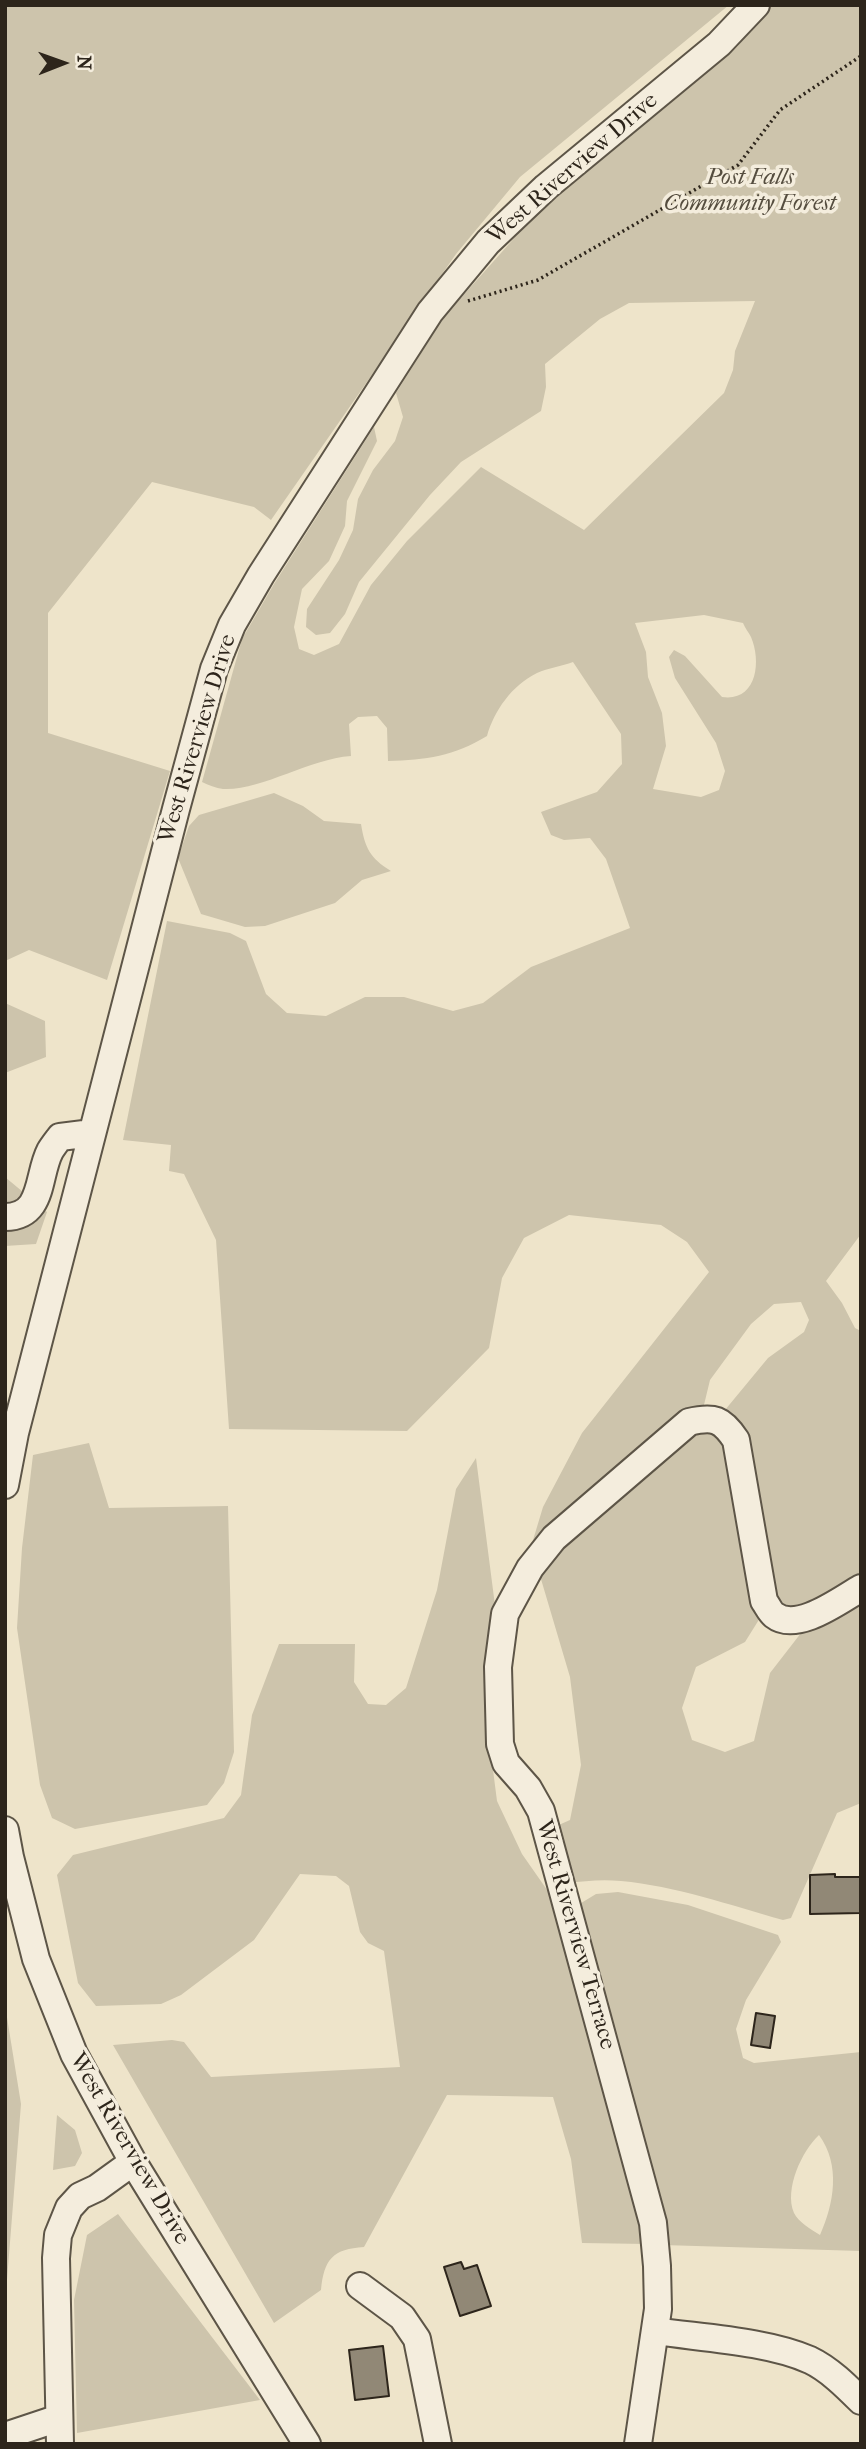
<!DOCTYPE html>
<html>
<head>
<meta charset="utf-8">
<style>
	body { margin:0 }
	#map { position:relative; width:866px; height:2449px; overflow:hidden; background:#eee4ca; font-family:"IM FELL French Canon",serif }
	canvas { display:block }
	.frame { position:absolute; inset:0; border:7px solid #2d251b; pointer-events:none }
	.north { position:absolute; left:28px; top:28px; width:70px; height:70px; -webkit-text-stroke:5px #f4eddd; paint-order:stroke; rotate:89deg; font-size:19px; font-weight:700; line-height:28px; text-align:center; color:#2d251b }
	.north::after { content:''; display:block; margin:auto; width:24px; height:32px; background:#2d251b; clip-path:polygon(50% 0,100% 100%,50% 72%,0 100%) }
</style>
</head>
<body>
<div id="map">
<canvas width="866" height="2449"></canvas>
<div class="frame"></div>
<div class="north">N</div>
</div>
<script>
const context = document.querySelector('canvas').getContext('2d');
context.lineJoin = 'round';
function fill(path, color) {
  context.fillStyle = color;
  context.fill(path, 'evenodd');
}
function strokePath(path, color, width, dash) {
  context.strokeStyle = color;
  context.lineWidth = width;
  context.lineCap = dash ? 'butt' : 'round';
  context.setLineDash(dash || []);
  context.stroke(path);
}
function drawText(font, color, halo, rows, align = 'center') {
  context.font = font + ' "IM FELL French Canon",serif';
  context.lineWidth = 7;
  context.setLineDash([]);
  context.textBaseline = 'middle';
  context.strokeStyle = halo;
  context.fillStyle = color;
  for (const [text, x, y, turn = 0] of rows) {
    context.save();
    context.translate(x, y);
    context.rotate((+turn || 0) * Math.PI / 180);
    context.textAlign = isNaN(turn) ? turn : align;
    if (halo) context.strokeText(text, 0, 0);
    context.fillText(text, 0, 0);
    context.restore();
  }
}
const green = new Path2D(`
	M5,5H729L520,177L456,254L271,520L254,507L152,482L48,613V733L170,771L107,980L29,950L5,961Z
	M771,5H861V1234L826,1281L842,1303L855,1328L861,1331V1581L805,1614L778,1613L741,1438L725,1410L768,1358L804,1332L809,1320L801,1302L774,1304L751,1324L710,1380L703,1409L527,1560L543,1507L582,1433L709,1272L687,1242L661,1225L569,1215L524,1238L502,1278L489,1348L407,1431L229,1429L216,1240L184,1174L169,1171L171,1145L123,1140L167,921L230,933L246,941L266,994L287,1013L326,1016L365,997H404L453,1011L483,1003L531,967L630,928L606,859L590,838L564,840L551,835L541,812L597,792L622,764L621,734L573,662C562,666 548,668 537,673C512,685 494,711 487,736C454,756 426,760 388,761L387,728L377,716L358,717L349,724L351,756C308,759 261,791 223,789C216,788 208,785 202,782L242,639L274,584L374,427L377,441L347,501L345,526L329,561L302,589L294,627L299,649L314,655L339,644L371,585L407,541L481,467L584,530L724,393L733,370L735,351L755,301L629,303L600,319L545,364L546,387L541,411L461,462L430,495L359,582L345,614L330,633L316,635L306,627L307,609L339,560L353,530L358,499L373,470L395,441L403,417L396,393L443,318L550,198L737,47ZM704,615L743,623C745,628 749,633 751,637C762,663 756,702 722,697L685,656L674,650L669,657L675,678L716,743L725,771L719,790L701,797L653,789L666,746L662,713L648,677L646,652L635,623Z
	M274,793L303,806L324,821L361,824C365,848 370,858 391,871L362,880L335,903L265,926L245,927L201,914L178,858L189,826L199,815Z
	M5,1003L45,1021L46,1057L5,1073Z
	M5,1177L47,1212L36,1244L5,1246Z
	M708,1425L728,1444L760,1618L745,1642L696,1667L682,1708L692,1740L725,1752L754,1741L770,1673L808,1624L861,1595V1803L837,1813L791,1918L783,1920C730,1905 675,1886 621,1881C602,1879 585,1881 567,1883L552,1828L570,1820L581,1765L570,1677L538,1569L693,1428Z
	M89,1443L109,1508L228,1506L234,1752L224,1783L207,1805L75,1829L52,1818L40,1785L17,1628L22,1548L33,1455Z
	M476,1458L497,1621L489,1739L497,1801L522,1854L559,1907L647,2244L582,2243L571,2159L553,2097L447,2095L364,2247C333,2249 324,2259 321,2290L274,2323L113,2045L172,2040L184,2042L211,2077L400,2067L384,1951L368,1943L360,1932L349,1886L336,1876L300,1874L254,1940L181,1995L161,2004L96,2006L78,1983L57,1875L73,1855L224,1818L241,1795L252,1715L279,1644H355L354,1682L368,1704L386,1705L406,1688L437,1590L456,1489Z
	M618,1892L688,1905L778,1935L781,1942L746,2000L736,2029L743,2058L754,2063L861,2052V2251L663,2245L573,1908L596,1894ZM819,2135C841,2165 834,2204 820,2235C812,2230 798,2222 794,2213C784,2189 802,2151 819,2135Z
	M5,2005L21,2104L5,2305Z
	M57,2115L75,2130L82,2153L75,2166L53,2170Z
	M118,2214L260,2400L77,2433L74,2300L87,2235Z`);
const building = new Path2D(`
	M835,1874V1877H861V1913L810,1914V1875Z
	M756,2013L775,2016L770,2048L751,2045Z
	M461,2262L464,2269L477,2265L491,2306L460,2316L444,2267Z
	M383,2346L389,2396L355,2400L349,2350Z`);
const path = new Path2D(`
	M468,301L538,280L738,165L780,110L861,56`);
const minor = new Path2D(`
	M5,1217C44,1217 37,1176 50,1151C53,1146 57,1141 60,1137L92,1133
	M5,1485L15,1433L176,809L214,669L232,625L261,575L430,312L488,242L546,187L719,44L756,5
	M5,1830L10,1857L36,1959L74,2054L133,2162L307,2444
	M360,2286L402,2317L417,2339L438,2444
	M655,2331C702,2338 767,2341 810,2360C829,2369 846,2386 861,2401
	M5,2436L59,2418
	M60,2444L56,2258L58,2235L69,2208L80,2196L97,2188L133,2162
	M638,2444L658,2309L657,2266L653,2223L541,1811L528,1788L506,1763L500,1744L498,1667L505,1614L530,1568L554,1538L689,1422C714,1416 722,1419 736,1440L764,1601C767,1605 770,1612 774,1615C797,1633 840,1600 861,1588`);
const streetNames = [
	["West Riverview Drive",573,169,-41],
	["West Riverview Drive",198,739,-73],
	["West Riverview Terrace",575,1935,74],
	["West Riverview Drive",129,2149,60]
];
const parkNames = [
	["Post Falls",750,178],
	["Community Forest",750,204]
];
fill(green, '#cdc4ac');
fill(building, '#918876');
strokePath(building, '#2d251b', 2);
strokePath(minor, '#5d5547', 30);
strokePath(path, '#2d251b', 3.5, [2, 3.5]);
strokePath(minor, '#f4eddd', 26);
drawText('23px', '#2d251b', '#f4eddd', streetNames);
drawText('italic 23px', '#554d3f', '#f4eddd', parkNames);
</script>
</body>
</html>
